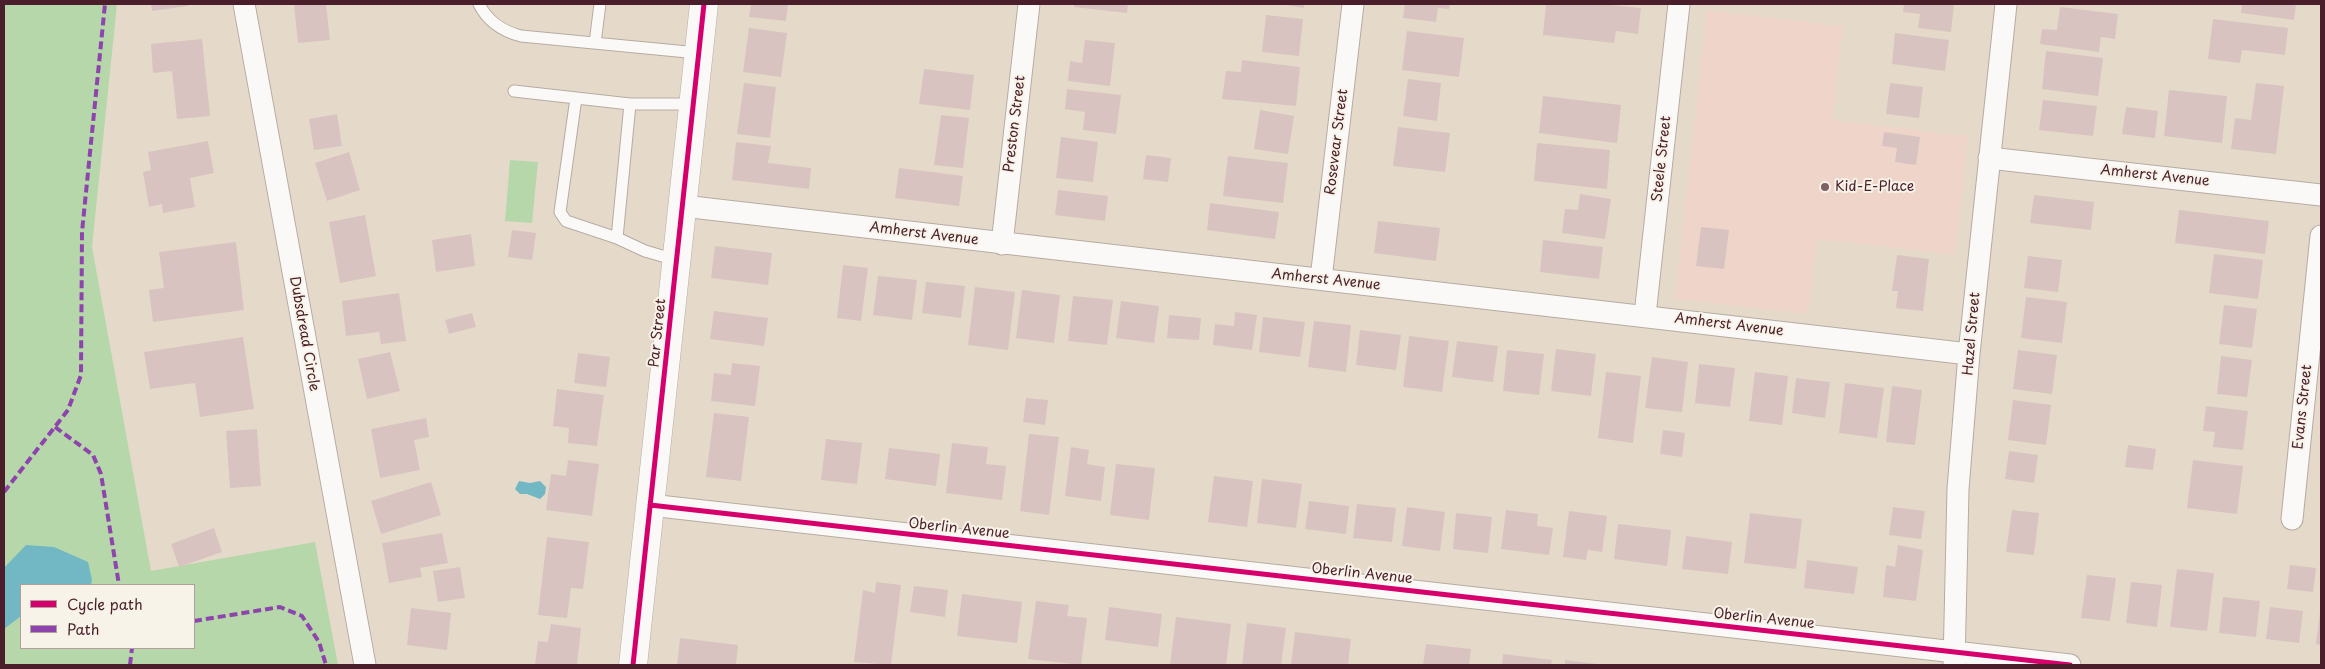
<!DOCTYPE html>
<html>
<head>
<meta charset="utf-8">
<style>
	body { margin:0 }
	#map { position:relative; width:2325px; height:669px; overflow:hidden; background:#e5daca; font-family:"Playpen Sans",sans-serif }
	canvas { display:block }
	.frame { position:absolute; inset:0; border:5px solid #4a1f2b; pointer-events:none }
	.legend { position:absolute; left:20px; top:584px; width:175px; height:65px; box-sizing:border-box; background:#f7f3e8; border:1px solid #b29e9c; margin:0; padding:6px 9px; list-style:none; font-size:15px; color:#4a1f2b }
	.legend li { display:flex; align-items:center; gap:10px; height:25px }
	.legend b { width:25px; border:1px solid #b29e9c }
</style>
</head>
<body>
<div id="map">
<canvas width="2325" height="669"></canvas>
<div class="frame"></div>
<ul class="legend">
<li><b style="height:6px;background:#d6006c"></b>Cycle path</li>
<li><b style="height:6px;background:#8e44ad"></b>Path</li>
</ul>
</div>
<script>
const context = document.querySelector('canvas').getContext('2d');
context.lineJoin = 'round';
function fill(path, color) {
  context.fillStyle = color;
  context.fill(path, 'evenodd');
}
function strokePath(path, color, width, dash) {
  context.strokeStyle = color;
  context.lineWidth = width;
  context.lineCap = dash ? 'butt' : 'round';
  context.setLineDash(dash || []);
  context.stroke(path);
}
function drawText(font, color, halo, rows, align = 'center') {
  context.font = font + ' "Playpen Sans",sans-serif';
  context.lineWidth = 4;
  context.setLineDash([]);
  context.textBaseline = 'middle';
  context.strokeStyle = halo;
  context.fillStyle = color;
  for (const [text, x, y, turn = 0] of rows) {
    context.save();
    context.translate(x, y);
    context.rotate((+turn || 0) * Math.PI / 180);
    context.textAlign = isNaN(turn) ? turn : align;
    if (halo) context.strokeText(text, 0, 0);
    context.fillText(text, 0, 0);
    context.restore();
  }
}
const built = new Path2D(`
	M1707,10L1843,26L1832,120L1968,136L1955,255L1817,239L1808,314L1675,299Z`);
const green = new Path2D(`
	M4,4H117L92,247L151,571L315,542L338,665H4ZM21,585H194V648H21Z
	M510,160L538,162L532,223L505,221Z`);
const water = new Path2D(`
	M519,481L530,483L540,481L546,487L545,494L540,499L527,494H520L515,489Z
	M26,545L54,547L88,562L92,580L91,585H21V616L4,629V568Z`);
const building = new Path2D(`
	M151,4H188V6L152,11Z
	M294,4H326L330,40L298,43Z
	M751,4H788L786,21L749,17Z
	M1074,4H1128L1127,13L1074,7Z
	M1278,4H1304V8Z
	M1405,4H1450L1449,9L1438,8L1436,22L1403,18Z
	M1546,4H1601L1641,8L1638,34L1616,31L1614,43L1543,35Z
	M1904,4H1954L1951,32L1918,28L1920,14L1903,12Z
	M2242,4H2296L2294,20L2241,13Z
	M2060,7L2118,14L2115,39L2101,37L2099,52L2040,44L2042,29L2057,30Z
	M1266,15L1303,19L1299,56L1262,52Z
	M2213,19L2288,28L2285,55L2242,50L2240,63L2208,59Z
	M749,28L787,33L781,77L743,72Z
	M1407,31L1464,38L1459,77L1402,70Z
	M1895,33L1949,40L1945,71L1892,64Z
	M202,39L210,116L177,119L172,71L153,73L151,44Z
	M1085,40L1115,43L1110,86L1068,81L1070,61L1082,63Z
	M2046,51L2103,58L2098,96L2042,89Z
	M1242,60L1300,67L1296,106L1222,99L1226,71L1241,72Z
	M924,69L974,75L970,110L919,104Z
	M1408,79L1441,83L1437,121L1403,116Z
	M744,83L776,87L770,138L737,134Z
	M1890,83L1923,87L1919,118L1886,114Z
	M2256,83L2284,86L2276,154L2231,149L2235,118L2251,120Z
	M1067,89L1121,95L1116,134L1083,130L1085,112L1065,109Z
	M2169,90L2227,96L2222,143L2164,136Z
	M1543,96L1621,105L1617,143L1539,133Z
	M2043,100L2097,106L2093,136L2039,130Z
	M2126,107L2158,111L2155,138L2122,134Z
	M1260,110L1294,116L1288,154L1254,149Z
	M337,114L342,146L314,150L309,119Z
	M941,115L969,118L963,168L934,165Z
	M1398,127L1450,133L1445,172L1393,166Z
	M1884,132L1920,137L1916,165L1895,162L1897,148L1882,146Z
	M1061,137L1098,142L1093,182L1056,178Z
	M208,141L214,173L190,178L195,207L163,213L162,204L149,207L143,172L151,170L148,152Z
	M736,142L771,146L768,163L811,168L809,189L732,180Z
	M1537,143L1610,150L1607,189L1534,181Z
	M349,152L360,190L327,201L315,163Z
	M1146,155L1171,158L1168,182L1143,179Z
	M1228,156L1288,163L1283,203L1223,196Z
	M899,168L963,176L959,206L895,198Z
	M1058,190L1108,196L1105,221L1055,215Z
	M1580,194L1611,199L1605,239L1562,233L1565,209L1578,210Z
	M2034,195L2094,202L2091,230L2030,223Z
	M1210,203L1279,212L1275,239L1207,230Z
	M2179,210L2269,221L2265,254L2175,243Z
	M365,215L376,276L340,283L329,222Z
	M1378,221L1440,228L1436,261L1374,253Z
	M1701,227L1729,230L1724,269L1696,266Z
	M512,230L536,233L532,260L508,257Z
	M471,234L475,266L436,272L432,240Z
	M1543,240L1603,247L1599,279L1540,272Z
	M236,242L244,310L153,322L149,290L164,288L159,252Z
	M715,246L772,253L768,285L711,278Z
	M2214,254L2263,260L2258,299L2209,293Z
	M1897,255L1929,259L1923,311L1896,308L1898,291H1892Z
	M2028,256L2062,260L2058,292L2024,288Z
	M843,265L868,268L861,321L837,318Z
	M878,276L917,280L912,320L873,315Z
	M926,282L965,286L961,318L922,313Z
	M975,287L1015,292L1008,350L968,345Z
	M1022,290L1060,295L1054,343L1016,338Z
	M399,293L406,341L381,344L379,332L346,336L342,301Z
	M1073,296L1113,300L1107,345L1068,341Z
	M2026,297L2067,302L2062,343L2021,338Z
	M1121,301L1159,306L1154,343L1116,338Z
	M2224,305L2257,309L2252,348L2219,344Z
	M714,311L768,318L764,346L710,339Z
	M1235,312L1257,315L1252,350L1213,345L1215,324L1234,326Z
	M472,313L476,327L449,334L445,320Z
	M1169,315L1201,318L1199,340L1167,338Z
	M1263,317L1305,322L1300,357L1259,352Z
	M1314,321L1351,325L1346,372L1308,367Z
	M1360,330L1401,335L1396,370L1356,365Z
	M1409,336L1449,341L1442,392L1403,387Z
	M243,337L254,409L200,417L195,383L150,389L144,352Z
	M1457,341L1498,346L1493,382L1452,377Z
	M1556,349L1596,354L1591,396L1551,391Z
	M1507,350L1544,354L1539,395L1503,391Z
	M2018,350L2057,355L2052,394L2013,389Z
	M390,352L400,391L367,399L358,359Z
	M578,353L610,357L606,387L574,383Z
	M2221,356L2252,360L2247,397L2217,394Z
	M1652,357L1688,362L1682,412L1645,408Z
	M732,363L760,366L755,406L711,401L714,373L731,375Z
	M1699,364L1735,368L1730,407L1695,403Z
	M1606,372L1641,376L1633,443L1598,438Z
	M1755,372L1788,376L1782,425L1749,421Z
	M1796,378L1830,382L1825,418L1792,413Z
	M1845,383L1884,388L1877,438L1839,433Z
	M1892,386L1922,390L1915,445L1886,442Z
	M557,389L604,395L597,446L568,443L569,428L553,426Z
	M1026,398L1048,400L1045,425L1023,422Z
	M2013,400L2051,405L2046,445L2008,440Z
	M2206,406L2248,411L2243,450L2213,447L2215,432L2203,431Z
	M714,413L749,417L741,481L706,477Z
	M426,418L429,437L414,440L420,470L380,478L371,429Z
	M257,429L261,486L230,488L226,431Z
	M1663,430L1685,433L1682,457L1660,454Z
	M1029,434L1059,437L1049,515L1020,511Z
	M826,439L862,443L857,484L821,480Z
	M952,443L988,447L986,464L1006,466L1002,500L946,493Z
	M2128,445L2156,449L2153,470L2125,467Z
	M1071,447L1089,450L1087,464L1105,467L1101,501L1065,496Z
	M889,448L940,454L936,486L885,479Z
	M2009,451L2038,455L2034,483L2005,479Z
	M568,460L599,464L592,516L546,510L551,474L566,476Z
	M2193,460L2243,466L2237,514L2187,508Z
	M1116,464L1155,468L1149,520L1110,515Z
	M1214,476L1253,481L1247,527L1208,522Z
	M1262,479L1302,484L1296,528L1257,523Z
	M431,482L441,515L381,534L371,501Z
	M1309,501L1349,506L1346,534L1305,529Z
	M1357,504L1396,508L1392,542L1353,538Z
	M1407,507L1445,512L1440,551L1402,546Z
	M1893,507L1925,511L1921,539L1889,535Z
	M1506,510L1538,514L1537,526L1553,528L1549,555L1501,549Z
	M2012,510L2039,513L2034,555L2006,552Z
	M1569,511L1607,516L1602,552L1588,550L1586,560L1563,557Z
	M1456,513L1492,517L1488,553L1453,549Z
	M1750,513L1802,519L1796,569L1744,563Z
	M1618,524L1671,530L1667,566L1614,559Z
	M214,528L222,552L179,567L171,544Z
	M442,533L448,563L420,568L422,577L389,583L382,543Z
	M1686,536L1732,542L1728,574L1682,569Z
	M547,537L589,542L583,589L571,588L567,618L538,615Z
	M1898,545L1923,550L1916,601L1883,597L1886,565L1895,567Z
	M1807,560L1858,567L1854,594L1804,588Z
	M2290,565L2316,568L2313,592L2287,589Z
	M460,567L465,598L438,602L433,571Z
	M2177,569L2214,573L2207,631L2170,627Z
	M2087,575L2116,578L2110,621L2081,618Z
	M876,582L901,585L891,665L854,662L863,590L875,593Z
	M2131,582L2162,585L2157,627L2126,623Z
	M914,586L948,590L945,617L910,612Z
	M962,594L1022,602L1017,643L957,636Z
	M2223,597L2260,601L2256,637L2219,633Z
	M1036,601L1069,605L1067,616L1087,618L1081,665L1028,659Z
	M1109,607L1162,614L1158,647L1105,640Z
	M2270,607L2303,611L2299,643L2266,639Z
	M411,608L451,613L447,650L407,645Z
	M2320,612H2321V645L2316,644Z
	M1176,617L1231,624L1226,665H1170Z
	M1247,623L1286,628L1281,665H1242Z
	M551,624L581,628L577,665H535L538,641L548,642Z
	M1295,632L1351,639L1348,665H1291Z
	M680,638L738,645L736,665H677Z
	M1426,644L1471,649L1469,665H1423Z
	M1503,654L1552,660L1551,665H1502Z
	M1565,660L1597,664L1596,665H1565Z`);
const lane = new Path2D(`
	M479,4C488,22 502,31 521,36L698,53
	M595,43L600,4
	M514,91L630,104H693
	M576,98L560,212L566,221L617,238
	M630,104L617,238L645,251L676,260`);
const street = new Path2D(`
	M244,4L365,665
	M1989,158L2321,195
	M683,206L1969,354
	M1002,244L1029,4
	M1321,279L1353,4
	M1645,315L1679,4
	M650,505L2070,665
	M2292,519L2321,236
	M1954,665L1958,489L1969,354L2006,4`);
const secondary = new Path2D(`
	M633,665L704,4`);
const quiet = new Path2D(`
	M55,427L93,455L101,474L119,585
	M4,492L68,410L81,375L82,232L105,4
	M194,621L280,607L302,616L319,642L326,665
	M130,665L132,648`);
const cycleway = new Path2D(`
	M650,505L2070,665
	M633,665L704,4`);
const markers = [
	[1825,187,5,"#806063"]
];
const streetNames = [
	["Preston Street",1015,124,-83],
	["Rosevear Street",1337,142,-83],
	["Steele Street",1662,159,-84],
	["Amherst Avenue",2155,176,6],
	["Amherst Avenue",924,234,7],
	["Amherst Avenue",1326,280,6],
	["Amherst Avenue",1729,325,7],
	["Par Street",658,333,-84],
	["Dubsdread Circle",304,334,80],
	["Hazel Street",1972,334,-85],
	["Evans Street",2303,407,-84],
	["Oberlin Avenue",959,529,6],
	["Oberlin Avenue",1362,574,6],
	["Oberlin Avenue",1764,619,6]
];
const poiNames = [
	["Kid-E-Place",1835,187]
];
fill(built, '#efd5c9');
fill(green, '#b6d7a9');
fill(water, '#72b8c4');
fill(building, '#d8c3c1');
strokePath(lane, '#b6aba2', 13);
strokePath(street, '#b6aba2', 23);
strokePath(secondary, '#b6aba2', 29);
strokePath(lane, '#fbf9f7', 11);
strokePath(street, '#fbf9f7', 21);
strokePath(secondary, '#fbf9f7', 28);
strokePath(quiet, '#8e44ad', 4, [8, 4]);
strokePath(cycleway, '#d6006c', 5);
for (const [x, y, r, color] of markers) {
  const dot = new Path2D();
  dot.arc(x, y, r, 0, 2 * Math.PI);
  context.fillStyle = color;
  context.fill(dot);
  strokePath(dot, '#f7f3e8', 2);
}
drawText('14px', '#4a1f2b', '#f7f3e8', streetNames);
drawText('14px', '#4a1f2b', '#f7f3e8', poiNames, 'left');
</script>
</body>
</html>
